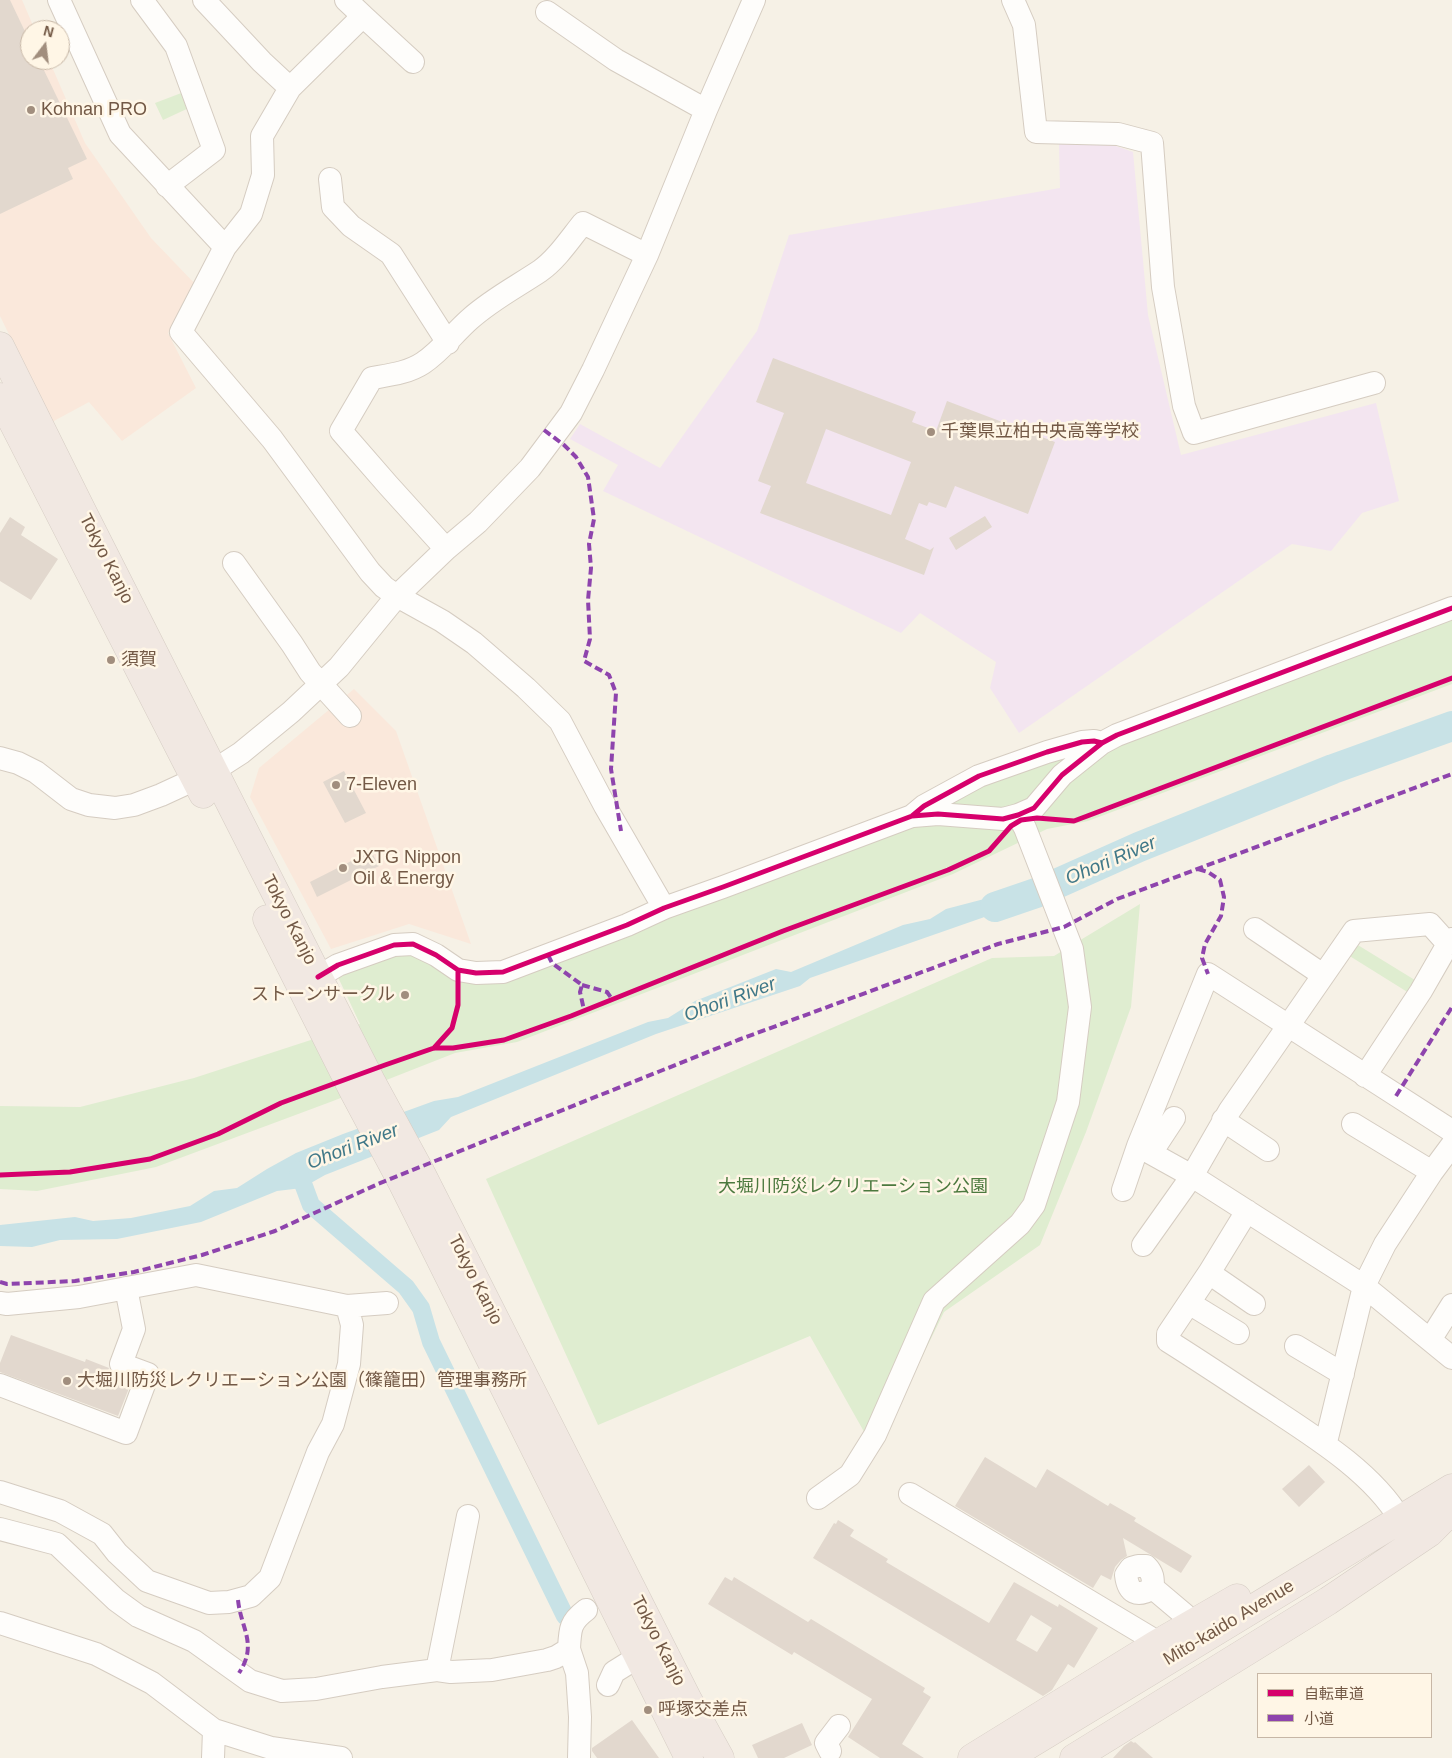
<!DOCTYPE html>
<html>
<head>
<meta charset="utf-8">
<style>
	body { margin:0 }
	#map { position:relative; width:1452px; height:1758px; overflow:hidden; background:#f6f1e6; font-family:Arial,"Noto Sans JP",sans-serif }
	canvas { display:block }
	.legend { position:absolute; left:1257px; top:1673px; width:175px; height:65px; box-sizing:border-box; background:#fff6e6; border:1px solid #c7b7a6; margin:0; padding:6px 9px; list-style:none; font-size:15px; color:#735946 }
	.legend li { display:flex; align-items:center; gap:10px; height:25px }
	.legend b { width:25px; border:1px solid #c7b7a6 }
	.north { position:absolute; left:20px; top:20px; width:50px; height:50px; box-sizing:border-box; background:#fff6e6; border:1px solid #c7b7a6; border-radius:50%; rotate:15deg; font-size:14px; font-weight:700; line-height:20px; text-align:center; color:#735946 }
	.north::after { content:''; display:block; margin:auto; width:18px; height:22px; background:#a18e7e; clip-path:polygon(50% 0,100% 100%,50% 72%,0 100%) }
</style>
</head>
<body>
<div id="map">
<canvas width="1452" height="1758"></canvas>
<ul class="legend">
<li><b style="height:6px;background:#d6006c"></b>自転車道</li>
<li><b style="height:6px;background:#8e44ad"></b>小道</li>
</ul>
<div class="north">N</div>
</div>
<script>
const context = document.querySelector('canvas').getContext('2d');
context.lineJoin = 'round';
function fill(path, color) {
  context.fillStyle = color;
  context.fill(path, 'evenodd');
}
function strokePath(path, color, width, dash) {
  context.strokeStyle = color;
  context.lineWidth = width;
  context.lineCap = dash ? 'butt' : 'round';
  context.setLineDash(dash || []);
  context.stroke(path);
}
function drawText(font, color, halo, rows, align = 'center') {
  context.font = font + ' Arial,"Noto Sans JP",sans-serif';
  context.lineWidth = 5;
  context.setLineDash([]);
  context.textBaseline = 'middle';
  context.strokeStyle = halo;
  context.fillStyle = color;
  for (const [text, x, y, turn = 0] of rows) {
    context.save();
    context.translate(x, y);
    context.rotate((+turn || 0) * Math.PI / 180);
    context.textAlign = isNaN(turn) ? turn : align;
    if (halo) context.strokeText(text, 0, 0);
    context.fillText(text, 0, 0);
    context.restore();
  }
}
const commercial = new Path2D(`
	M0,0H22L35,30H30V60H49L85,143L151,238L198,287L168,333L196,388L122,441L89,402L52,422L0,316Z
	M354,689L396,731L471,944L409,924L331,949L250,797L259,768Z`);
const education = new Path2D(`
	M1059,143L1110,144L1133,152L1148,315L1181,455L1376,403L1399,501L1362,513L1331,551L1292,544L1019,733L990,688L996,662L920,613L901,633L603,491L618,465L570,439L580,424L660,468L757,331L789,235L1060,188Z`);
const green = new Path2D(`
	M184,92L191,107L163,120L155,103Z
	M1452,614V684L1088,821L1047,829L953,874L517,1042L455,1053L333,1101L156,1167L37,1191L0,1189V1106L80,1107L194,1078L360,1024L337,975L395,950L418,953L466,978L975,784Z
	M1140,904L1131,1007L1086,1132L1040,1245L944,1312L878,1447L867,1437L810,1336L598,1425L486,1179L992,958L1054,956Z
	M1348,939L1423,985L1417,998L1340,950Z`);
const water = new Path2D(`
	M1030,887L1036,899L810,978L800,986L656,1034L451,1117L439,1130L325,1175L302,1188L277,1191L201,1222L117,1239L60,1240L32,1247L0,1246V1225L75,1217L93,1221L131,1218L190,1206L214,1191L237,1188L267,1169L296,1153L343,1134L434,1101L458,1097L648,1022L668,1018L695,1001L776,969L791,972L903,925L930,919L946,909Z`);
const canal = new Path2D(`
	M298,1170L311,1205L406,1287L421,1308L431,1342L565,1616`);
const river = new Path2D(`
	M995,907L1036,893L1139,847L1333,769L1452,726`);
const building = new Path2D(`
	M0,0H10L30,42V60H39L87,159L68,168L73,179L0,214Z
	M773,358L916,412L912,422L936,431L947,401L1055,442L1028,514L955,486L946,508L929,502L927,506L919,503L905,539L930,550L934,547L924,575L760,513L771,486L758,481L784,413L756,402ZM826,429L911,462L891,515L806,483Z
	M985,516L992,527L956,550L949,538Z
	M10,517L25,527L21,535L58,559L31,600L0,581V533Z
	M344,771L366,813L345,823L323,782Z
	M371,851L379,866L317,897L310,882Z
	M11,1335L85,1362L86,1359L109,1368L106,1376L131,1383L118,1416L0,1372V1363Z
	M985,1457L1036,1488L1047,1469L1108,1506L1110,1503L1136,1518L1134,1521L1192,1556L1181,1573L1123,1538L1127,1556L1121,1560L1115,1567L1111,1580L1101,1575L1093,1588L955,1506Z
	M1309,1465L1325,1482L1299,1507L1282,1489Z
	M838,1520L854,1530L850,1536L888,1559L886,1562L989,1623L1014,1582L1058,1607L1059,1604L1098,1628L1074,1668L1068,1664L1052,1690L1043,1696L813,1558L834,1523L836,1524ZM1031,1615L1052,1628L1037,1652L1016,1640Z
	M725,1577L732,1581L734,1577L808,1622L811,1619L925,1688L923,1692L931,1697L902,1744L924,1758H880L848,1737L872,1699L794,1652L792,1655L708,1604Z
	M632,1720L659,1758H597L592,1751V1748Z
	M802,1723L812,1745L784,1758H758L752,1745Z
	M1131,1741L1134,1743L1135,1742L1153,1758H1113L1124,1746Z`);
const minor = new Path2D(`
	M59,0L120,134L225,247
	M142,0L176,46L214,150L167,186
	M204,0L262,62L290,88
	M346,0L363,16L290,88L262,136L263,175L251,214L225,247L181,332L272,439L370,572L384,587L397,596L442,621L474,643L526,688L560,721L605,806L664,908
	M1013,0L1024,25L1036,132L1118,134L1152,143L1163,287L1184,406L1194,433L1374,383
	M547,12L616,60L706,110
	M363,16L413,62
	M330,179L333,207L351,226L391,254L448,343
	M446,549L388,485L341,431L372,378C389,375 408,373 423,363C441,351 454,333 470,319C491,300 516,287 540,271C557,259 570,239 583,223L647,255
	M234,563L292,644L310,672L350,716
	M0,758L18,763L36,772L71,799L89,805L115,808L134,805L161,795L213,771L241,753L291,712L339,667L397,596L446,549L478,522L530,468L571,413L593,370L647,255L706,110L754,0
	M913,816L938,814L1003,819L1018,815L1034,808L1062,775L1102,743
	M1255,929L1323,975
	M318,977L338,965L394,945L413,944L436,955L458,970L476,973L503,972L627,925L664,908L723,887L912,816L924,806L979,776L1047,752L1082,742L1094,741L1102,743L1117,735L1452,608
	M1365,1076L1421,991L1448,944
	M1223,1120L1268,1150
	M1353,1124L1432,1172
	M1452,1131L1208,974L1138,1146L1192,1176L1364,1286L1452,1358
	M1151,1153L1174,1118
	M1123,1190L1138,1146
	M1247,1211L1209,1273L1168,1334V1341C1203,1363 1237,1386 1271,1408C1315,1437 1373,1473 1400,1519
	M1143,1245L1192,1176L1230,1110L1354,931L1430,924L1448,944L1452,939
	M1209,1273L1254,1304
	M0,1303L7,1304L79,1297L196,1275L347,1306
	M1189,1303L1238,1333
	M1430,1340L1452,1305
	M1296,1346L1343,1374
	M0,1385L126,1433L148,1374L121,1364L134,1329L126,1288
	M1324,1443L1327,1438L1364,1286L1385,1244L1432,1172L1452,1145
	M0,1492L60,1511L102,1534L117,1553L147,1581L209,1603L229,1602L251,1596L270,1578L318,1452L333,1424L349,1364L352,1325L347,1306L387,1303
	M910,1494L1149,1637L1155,1645
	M818,1498L850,1475L875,1435L934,1301L1020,1224L1034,1205L1068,1102L1080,1007L1072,949L1025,828L1018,815
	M0,1529L57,1544L116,1600L138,1616L194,1641L250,1681L282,1691L316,1689L382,1677L437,1670L451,1672L492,1670L547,1660L556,1657L569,1649C570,1629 570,1622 586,1610
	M1138,1566H1146C1153,1573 1153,1578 1153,1588C1137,1598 1128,1593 1126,1575L1131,1568Z
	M1153,1588L1185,1615L1190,1624
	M0,1623L96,1654L152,1683L214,1730L271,1748L341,1758
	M569,1649L577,1673L580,1717L579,1758
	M437,1670L468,1516
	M608,1685L614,1672L638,1657
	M830,1751L826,1743L839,1726
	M213,1758L214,1730`);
const highway = new Path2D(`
	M0,346L80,507L372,1083L421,1173L688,1700L720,1758
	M0,397L203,794
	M267,919L354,1092L403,1184L689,1758
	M972,1758L1155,1645L1237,1598
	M1007,1758L1452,1488
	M1074,1758L1328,1601L1429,1533L1452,1510`);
const quiet = new Path2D(`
	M544,430L564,445L576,457L588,477L594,519L589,544L591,568L588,600L590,639L584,661L609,675L616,693L611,769L621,831
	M1198,869L1208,872L1220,880L1224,897L1221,916L1205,944L1202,958L1208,974
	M548,955L552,963L582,985L580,992L584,1010
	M582,985L607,992L612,999
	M1396,1096L1452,1007
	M0,1282L7,1284L75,1281L134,1272L202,1255L275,1231L378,1184L435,1161L738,1040L998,944L1064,927L1117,899L1452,774
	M238,1600C241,1629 258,1644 239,1673`);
const cycleway = new Path2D(`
	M912,816L938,814L1003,819L1018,815L1034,808L1062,775L1102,743
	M318,977L338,965L394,945L413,944L436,955L458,970L476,973L503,972L627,925L664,908L723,887L912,816L924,806L979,776L1047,752L1082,742L1094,741L1102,743L1117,735L1452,608
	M434,1048L452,1028L458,1005V970
	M0,1175L70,1172L150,1159L218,1134L281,1103L385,1065L434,1048H453L504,1040L571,1016L783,931L948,870L989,851L1011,826L1021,820L1037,818L1074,821L1452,678`);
const markers = [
	[31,110,5,"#a18e7e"],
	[931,432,5,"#a18e7e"],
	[111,660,5,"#a18e7e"],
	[336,785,5,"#a18e7e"],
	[343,868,5,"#a18e7e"],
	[405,995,5,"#a18e7e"],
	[67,1381,5,"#a18e7e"],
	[648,1710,5,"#a18e7e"]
];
const poiNames = [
	["Kohnan PRO",41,110],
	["千葉県立柏中央高等学校",941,432],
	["須賀",121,660],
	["7-Eleven",346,785],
	["JXTG Nippon",353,858],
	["Oil & Energy",353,879],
	["ストーンサークル",395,995,"right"],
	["大堀川防災レクリエーション公園（篠籠田）管理事務所",77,1381],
	["呼塚交差点",658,1710]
];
const streetNames = [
	["Tokyo Kanjo",106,559,63],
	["Tokyo Kanjo",289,920,63],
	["Tokyo Kanjo",475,1280,63],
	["Mito-kaido Avenue",1229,1623,-31],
	["Tokyo Kanjo",658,1641,63]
];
const parkNames = [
	["大堀川防災レクリエーション公園",853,1187]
];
const waterNames = [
	["Ohori River",1111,861,-23],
	["Ohori River",730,1000,-20],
	["Ohori River",353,1147,-21]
];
fill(commercial, '#fae8db');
fill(education, '#f3e5f0');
fill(green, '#dfedd0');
fill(water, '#c8e2e6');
strokePath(canal, '#c8e2e6', 18);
strokePath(river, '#c8e2e6', 30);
fill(building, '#e2d8ce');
strokePath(minor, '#d5ccc1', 24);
strokePath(highway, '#d5ccc3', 29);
strokePath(minor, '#fefdfb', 22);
strokePath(highway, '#f1e8e2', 28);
strokePath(quiet, '#8e44ad', 4, [8, 4]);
strokePath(cycleway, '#d6006c', 5);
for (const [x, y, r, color] of markers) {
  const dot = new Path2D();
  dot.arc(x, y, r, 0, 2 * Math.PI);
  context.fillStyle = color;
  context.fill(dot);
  strokePath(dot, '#fff6e6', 2);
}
drawText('18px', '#735946', '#fff6e6', poiNames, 'left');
drawText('18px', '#735946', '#fff6e6', streetNames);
drawText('18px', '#4c793e', '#fff6e6', parkNames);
drawText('italic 19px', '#407888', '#fff6e6', waterNames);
</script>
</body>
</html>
